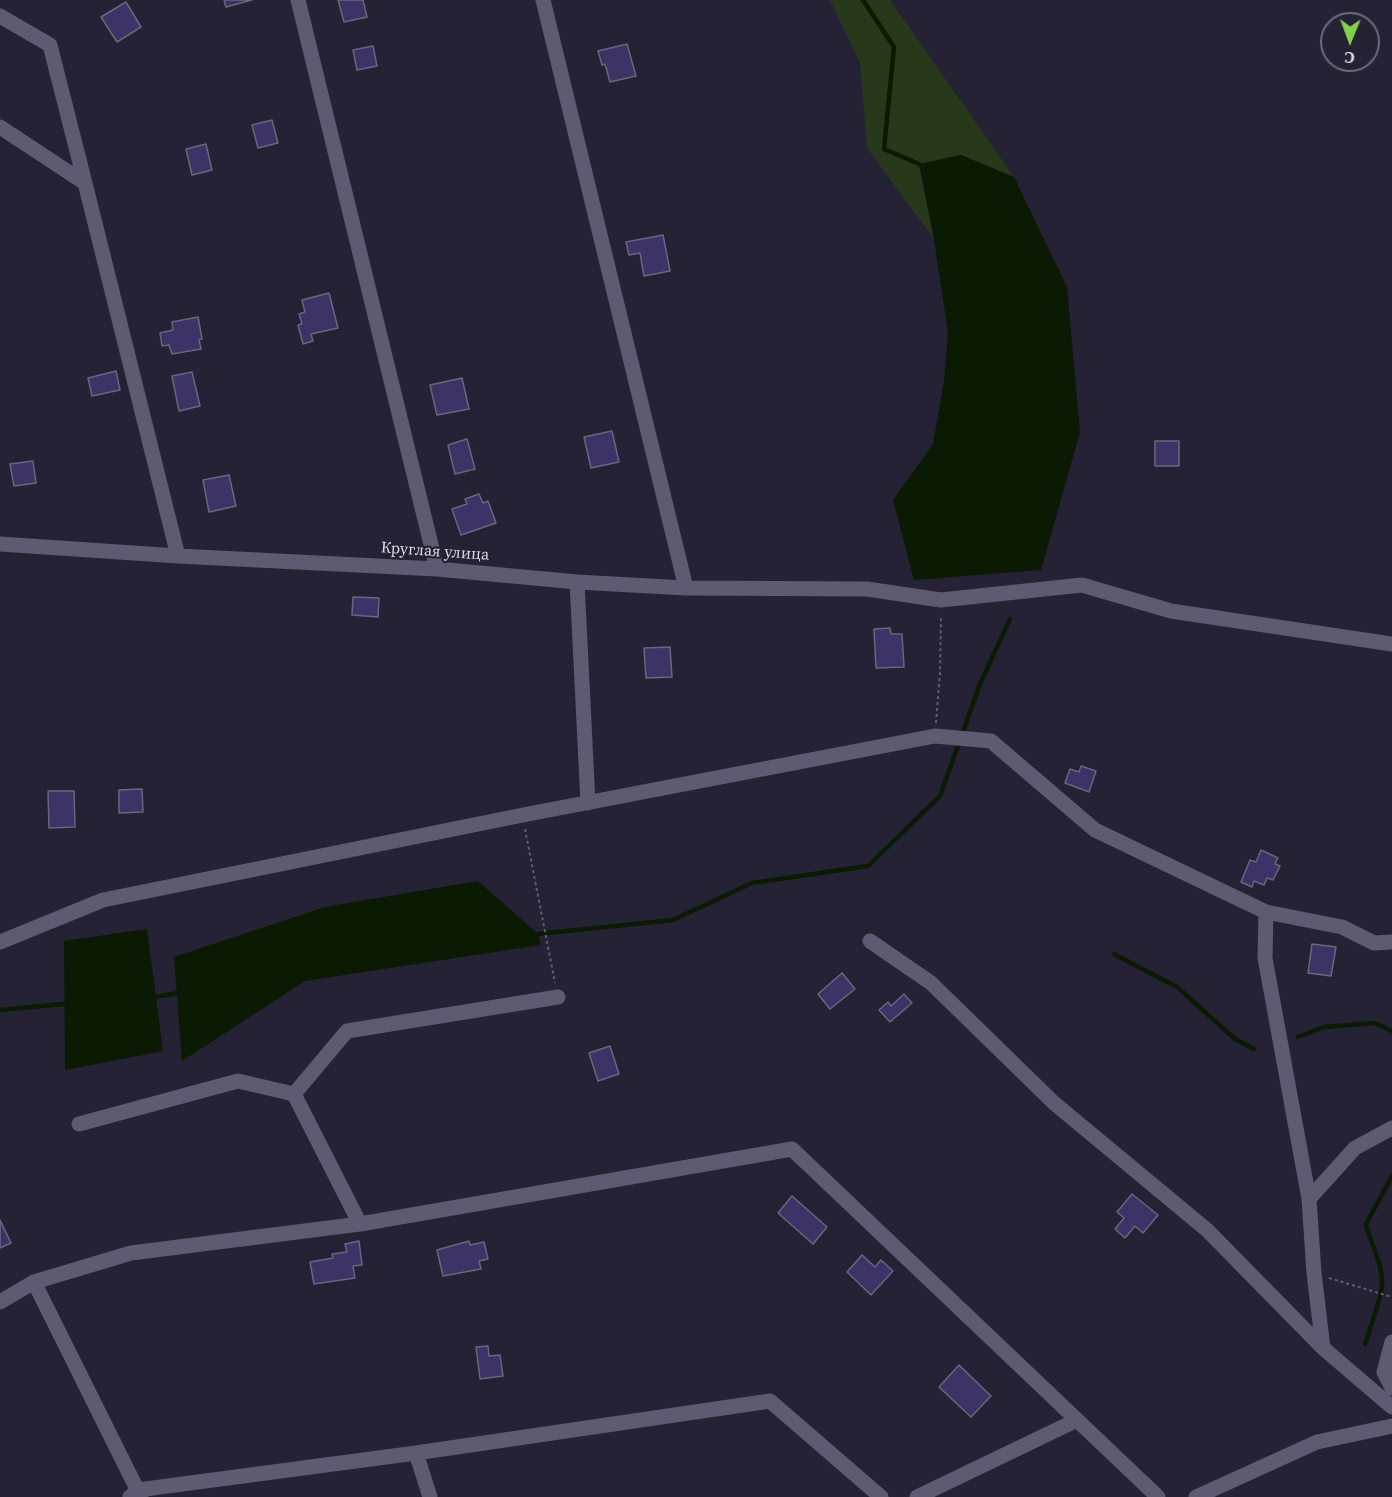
<!DOCTYPE html>
<html>
<head>
<meta charset="utf-8">
<style>
	body { margin:0 }
	#map { position:relative; width:1392px; height:1497px; overflow:hidden; background:#242234; font-family:"Source Serif 4",serif }
	canvas { display:block }
	.north { position:absolute; left:1320px; top:12px; width:60px; height:60px; box-sizing:border-box; background:#242234; border:2px solid #6d6c7b; border-radius:50%; rotate:181deg; font-size:16px; font-weight:700; line-height:24px; text-align:center; color:#dbdae6 }
	.north::after { content:''; display:block; margin:auto; width:21px; height:27px; background:#86cf4b; clip-path:polygon(50% 0,100% 100%,50% 72%,0 100%) }
</style>
</head>
<body>
<div id="map">
<canvas width="1392" height="1497"></canvas>
<div class="north">С</div>
</div>
<script>
const context = document.querySelector('canvas').getContext('2d');
context.lineJoin = 'round';
function fill(path, color) {
  context.fillStyle = color;
  context.fill(path, 'evenodd');
}
function strokePath(path, color, width, dash) {
  context.strokeStyle = color;
  context.lineWidth = width;
  context.lineCap = dash ? 'butt' : 'round';
  context.setLineDash(dash || []);
  context.stroke(path);
}
function drawText(font, color, halo, rows, align = 'center') {
  context.font = font + ' "Source Serif 4",serif';
  context.lineWidth = 4.5;
  context.setLineDash([]);
  context.textBaseline = 'middle';
  context.strokeStyle = halo;
  context.fillStyle = color;
  for (const [text, x, y, turn = 0] of rows) {
    context.save();
    context.translate(x, y);
    context.rotate((+turn || 0) * Math.PI / 180);
    context.textAlign = isNaN(turn) ? turn : align;
    if (halo) context.strokeText(text, 0, 0);
    context.fillText(text, 0, 0);
    context.restore();
  }
}
const green = new Path2D(`
	M830,0H890L1014,177L961,155L919,164L934,239L867,148L860,63Z`);
const water = new Path2D(`
	M961,155L1014,177L1067,287L1080,432L1041,570L914,580L893,500L933,444L944,381L948,333L934,239L919,164Z
	M478,881L538,934L541,945L305,981L182,1061L174,957L325,907Z
	M147,929L163,1051L65,1070L64,941Z`);
const stream = new Path2D(`
	M863,0L894,47L884,149L919,164
	M538,934L673,920L752,883L868,866L940,796L980,684L1010,619
	M1114,954L1177,987L1235,1039L1254,1049
	M156,997L177,993
	M0,1010L63,1004
	M1298,1037L1324,1027L1375,1023L1392,1031
	M1365,1344C1369,1331 1382,1297 1382,1284C1383,1264 1370,1243 1366,1224L1392,1176`);
const building = new Path2D(`
	M224,0H252L226,7Z
	M338,0H363L367,17L344,22Z
	M126,2L141,27L117,42L101,17Z
	M627,44L636,76L610,82L605,64L602,65L598,51Z
	M373,46L377,66L357,70L353,50Z
	M272,120L278,143L258,148L252,125Z
	M206,144L212,170L192,175L186,149Z
	M663,235L670,271L644,276L640,253L629,255L626,242Z
	M329,293L338,328L311,334L313,341L303,344L298,325L302,324L299,314L305,312L302,300Z
	M198,317L202,339L199,340L201,349L172,354L169,345L162,346L160,333L173,330L172,322Z
	M116,371L120,390L92,396L88,378Z
	M192,372L200,406L179,411L172,376Z
	M462,378L469,409L437,415L430,385Z
	M612,431L619,462L591,468L584,437Z
	M467,439L475,469L455,474L448,445Z
	M1155,441H1179V466H1155Z
	M33,461L36,483L14,486L10,464Z
	M229,475L236,506L209,512L203,480Z
	M479,494L483,503L488,501L496,523L461,535L452,509L467,504L465,499Z
	M353,597L379,598L378,617L352,615Z
	M890,628L891,634H902L904,667L876,668L874,629Z
	M670,647L672,677L646,678L644,648Z
	M1081,766L1096,771L1089,792L1065,783L1070,769L1079,772Z
	M142,789L143,812L119,813V790Z
	M48,791H74L75,827L49,828Z
	M1261,850L1278,858L1275,864L1280,866L1273,880L1267,878L1264,885L1254,881L1252,887L1241,882L1250,860L1256,862Z
	M1312,944L1336,947L1331,976L1308,973Z
	M842,973L855,989L830,1009L818,994Z
	M904,994L912,1003L890,1022L879,1010L888,1002L891,1006Z
	M610,1046L619,1074L598,1081L589,1053Z
	M1132,1194L1158,1215L1143,1233L1135,1226L1125,1238L1115,1229L1124,1218L1117,1212Z
	M792,1196L827,1227L813,1244L778,1213Z
	M0,1220L11,1243L0,1248Z
	M359,1241L362,1265L353,1266L355,1278L314,1284L310,1262L333,1258L332,1254L347,1252L345,1244Z
	M469,1241L470,1245L484,1242L488,1259L479,1261L481,1269L443,1276L437,1250Z
	M862,1255L875,1267L881,1260L893,1271L871,1295L847,1272Z
	M488,1346L489,1356L500,1355L503,1376L480,1379L476,1347Z
	M959,1365L991,1396L971,1417L939,1387Z`);
const path = new Path2D(`
	M936,723L940,674L941,615
	M525,829L555,983
	M1329,1278L1392,1297`);
const minor = new Path2D(`
	M298,0L437,569
	M543,0L686,588
	M0,16L50,45L85,183
	M0,127L85,183L178,556
	M0,544L178,556L437,569L577,582L686,588L867,589L941,600L1082,585L1171,611L1392,644
	M577,582L588,803
	M1266,912L1265,958L1309,1199L1314,1273L1323,1348
	M870,941L931,983L1054,1103L1207,1230L1323,1348L1392,1407
	M0,942L103,900L523,815L935,736L991,741L1095,830L1266,912L1342,927L1374,943L1392,942
	M79,1124L238,1081L294,1094
	M1309,1199L1355,1148L1392,1128
	M360,1224L294,1094L347,1031L558,997
	M34,1282L141,1497
	M0,1302L34,1282L131,1253L360,1224L792,1149L1158,1497
	M1392,1342L1384,1372L1392,1388
	M416,1453L430,1497
	M130,1497L138,1490L416,1453L770,1401L881,1497
	M917,1497L1077,1420
	M1196,1497L1317,1442L1392,1426`);
const streetNames = [
	["Круглая улица",435,552,4]
];
fill(green, '#28391b');
fill(water, '#0b1a02');
strokePath(stream, '#0b1a02', 4.5);
fill(building, '#3d3366');
strokePath(building, '#6a677c', 1.5);
strokePath(path, '#615f6f', 2, [3, 3]);
strokePath(minor, '#5d5a72', 15);
drawText('16px', '#dbdae6', '#242234', streetNames);
</script>
</body>
</html>
